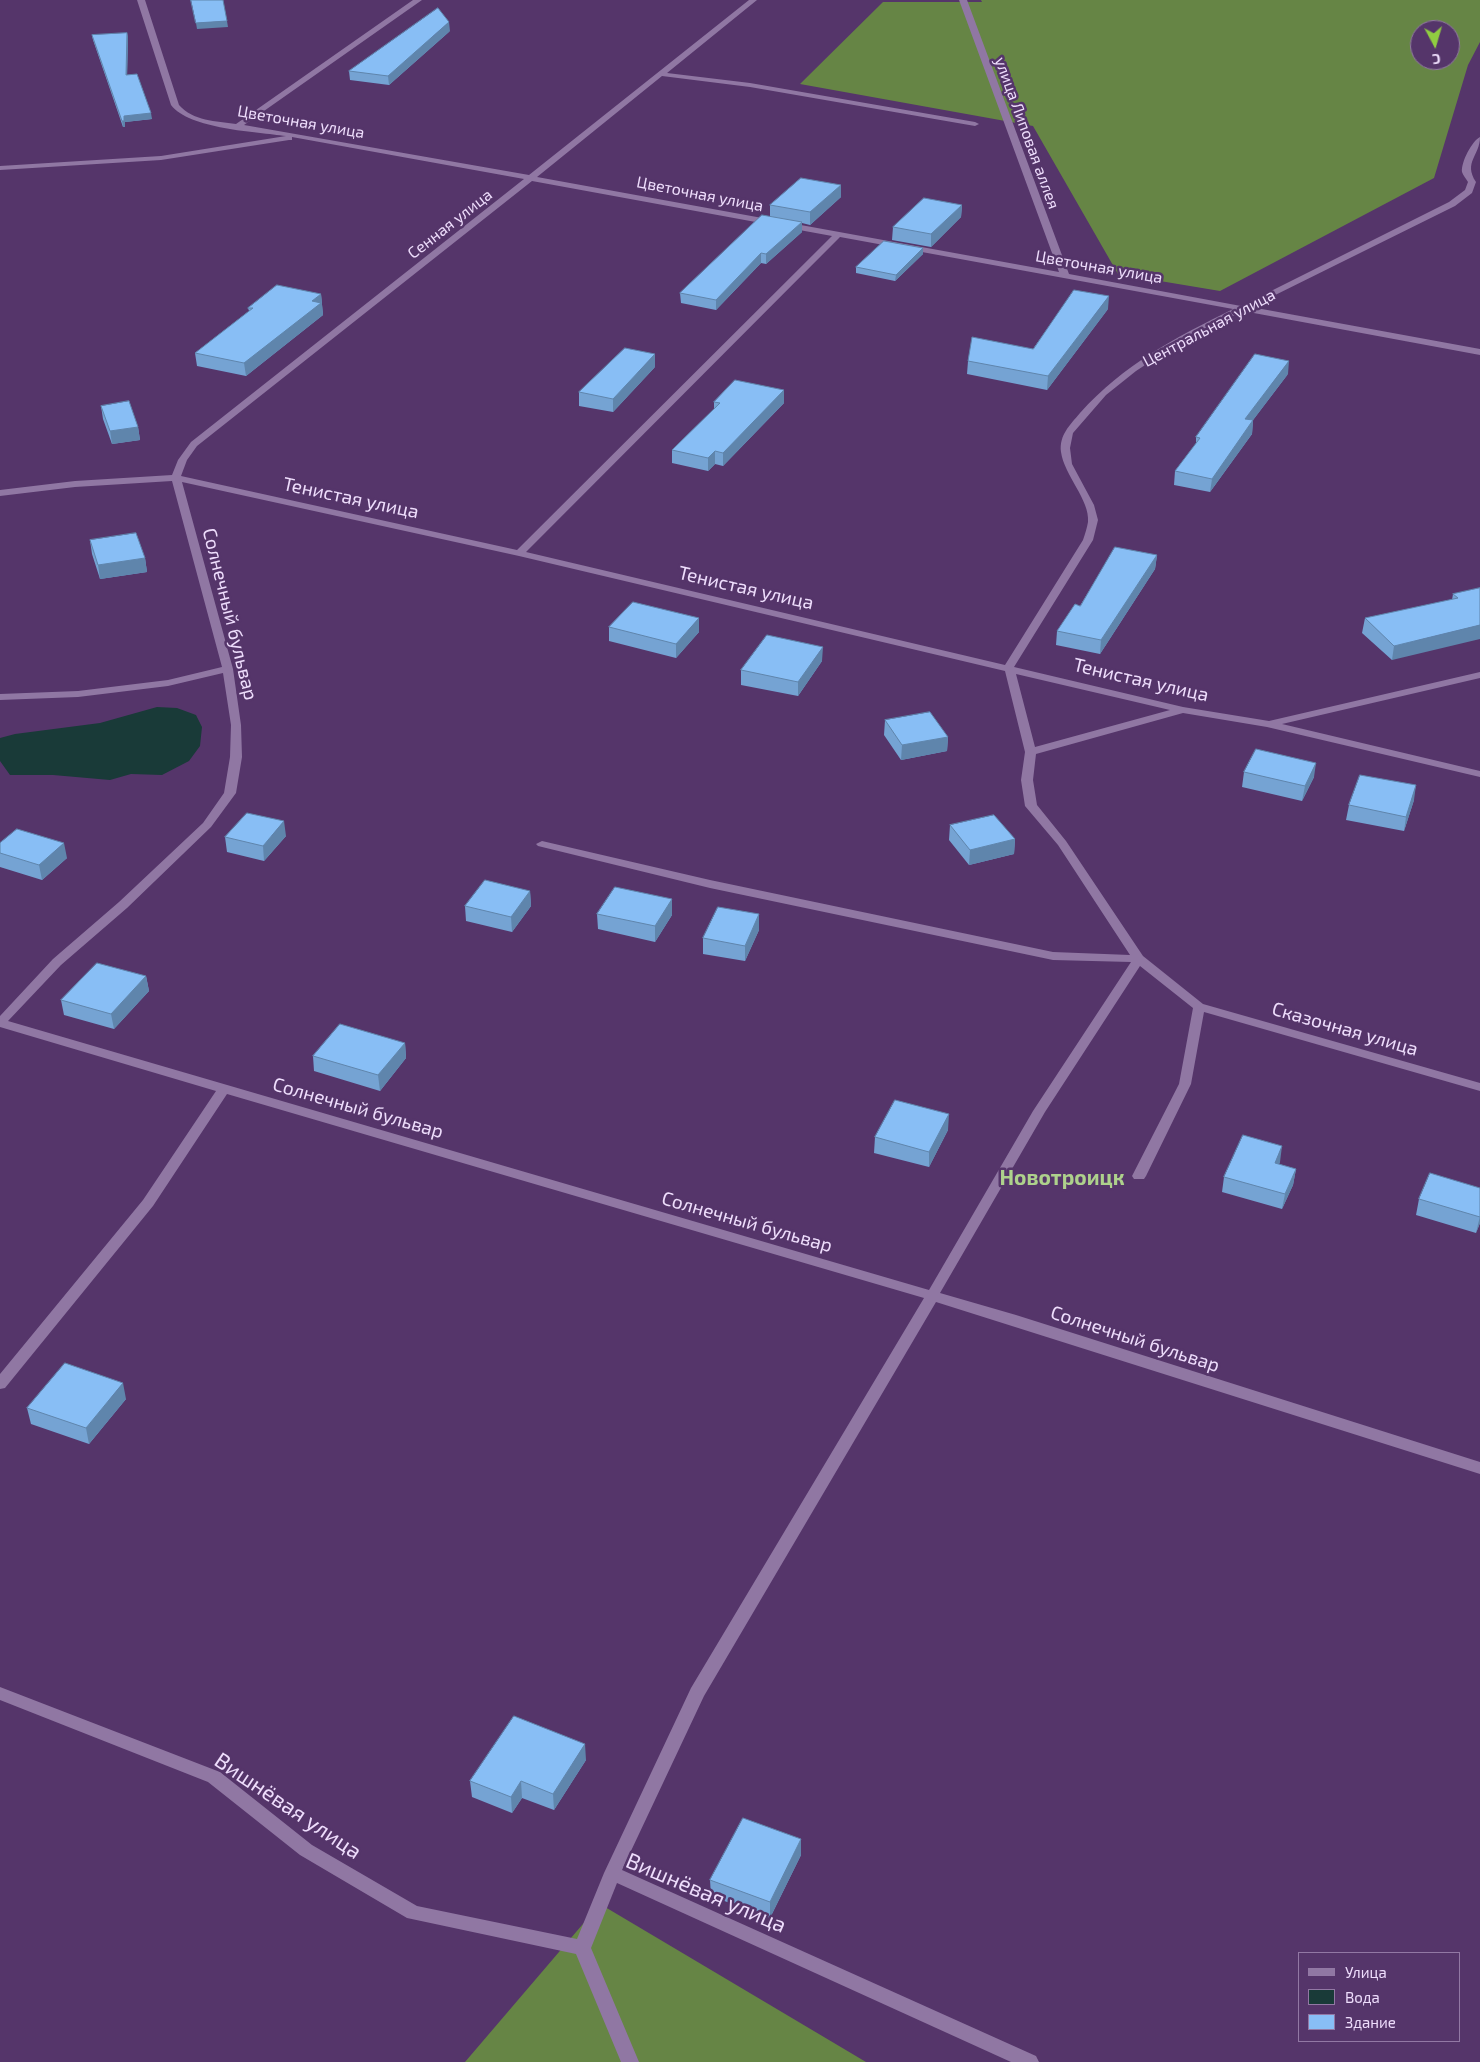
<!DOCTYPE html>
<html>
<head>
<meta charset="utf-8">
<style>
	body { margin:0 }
	#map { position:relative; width:1480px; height:2062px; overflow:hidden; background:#55356a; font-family:"Exo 2",sans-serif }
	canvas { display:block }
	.legend { position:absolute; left:1298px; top:1952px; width:162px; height:90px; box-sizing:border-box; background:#55356a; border:1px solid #9278a4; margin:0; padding:6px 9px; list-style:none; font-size:15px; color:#eeddfc }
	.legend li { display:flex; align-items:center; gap:10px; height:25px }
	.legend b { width:25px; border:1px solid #9278a4 }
	.north { position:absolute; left:1410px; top:20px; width:50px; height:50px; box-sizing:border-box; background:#55356a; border:1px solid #9278a4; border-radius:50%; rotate:174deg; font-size:14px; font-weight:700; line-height:20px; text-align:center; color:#eeddfc }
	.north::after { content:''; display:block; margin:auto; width:18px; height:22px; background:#90cd41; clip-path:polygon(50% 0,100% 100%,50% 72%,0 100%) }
</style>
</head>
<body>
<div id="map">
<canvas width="1480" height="2062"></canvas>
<ul class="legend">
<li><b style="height:6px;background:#9077a3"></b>Улица</li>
<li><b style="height:14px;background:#193a38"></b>Вода</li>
<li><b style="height:14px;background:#88bef5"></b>Здание</li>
</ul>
<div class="north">С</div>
</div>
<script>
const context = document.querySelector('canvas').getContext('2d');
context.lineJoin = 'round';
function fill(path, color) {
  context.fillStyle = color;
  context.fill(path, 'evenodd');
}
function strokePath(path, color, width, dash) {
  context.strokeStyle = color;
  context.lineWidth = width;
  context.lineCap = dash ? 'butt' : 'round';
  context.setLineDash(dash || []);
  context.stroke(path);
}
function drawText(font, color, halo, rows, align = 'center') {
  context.font = font + ' "Exo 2",sans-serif';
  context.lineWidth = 5;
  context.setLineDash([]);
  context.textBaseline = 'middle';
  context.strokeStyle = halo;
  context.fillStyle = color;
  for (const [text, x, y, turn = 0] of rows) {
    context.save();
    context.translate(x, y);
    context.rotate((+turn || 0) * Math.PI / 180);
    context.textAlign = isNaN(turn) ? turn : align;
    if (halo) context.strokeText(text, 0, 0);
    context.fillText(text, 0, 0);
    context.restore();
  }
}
const forest = new Path2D(`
	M981,0H1480V42L1468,65L1434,178L1220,291L1118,274L1033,126L800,84L883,2H982ZM1420,30H1450V60H1420Z
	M600,1904L866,2062H465Z`);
const water = new Path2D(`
	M157,707L177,708L196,715L202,727L200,746L189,761L162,775L131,774L110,780L53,775H10L0,761V738L15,734L100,723Z`);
const minor = new Path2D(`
	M137,0H145L179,105C193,121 216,121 236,124L413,0H422L244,125L529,175L749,0H757L667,73L750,83L975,122L979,124L975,126L750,87L662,76L537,177L1059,272L959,0H967L1069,274L1241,306L1449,202L1465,190L1468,182C1466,179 1463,175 1462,172C1461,162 1472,141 1480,137C1480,156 1463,162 1476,182L1472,193L1455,206L1251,307L1480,349V355L1243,311L1177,344L1136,371L1106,395L1073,433L1070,448L1072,464L1094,505L1098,520L1093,540L1014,667L1183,707L1269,721L1480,672V678L1282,724L1480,771V777L1267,727L1183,713L1036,754L1033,780L1037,805L1066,841L1143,956L1203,1004L1480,1083V1091L1204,1012L1191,1084L1146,1176L1144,1179H1134L1132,1176L1179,1084L1193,1008L1140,966L1045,1112L940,1293L1016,1315L1480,1462V1474L936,1302L704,1696L622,1870L1036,2056L1039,2062H1011L617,1883L591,1948L639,2062H621L576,1954L407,1918L300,1855L208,1782L0,1700V1687L220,1772L312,1845L417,1906L577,1939L604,1873L691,1688L924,1298L227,1094L153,1206L5,1388L0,1389V1374L143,1200L216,1091L0,1027V1016L53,959L119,902L203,823L224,793L230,757L231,725L223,673L168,686L78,697L0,700V694L78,691L168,680L222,667L172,481L75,487L0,496V490L75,481L172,475L178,460L191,442L524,179L292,137V140H289L161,160L0,170V166L161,156L286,136C257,132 189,129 171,105ZM532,181L832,236L517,550L181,476L187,460L197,446ZM840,237L1233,309C1175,338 1124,364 1080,413C1070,425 1059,435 1061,452C1064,475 1090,500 1088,522C1087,528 1085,534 1083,540L1005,665L526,552ZM182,482L519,556L1005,671L1025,752L1021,780L1025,806L1058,845L1130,955L1053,952L710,880L542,841L536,844L538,846L710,888L1053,960L1131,962L1033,1111L929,1290L8,1021L61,965L127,908L211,827L236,793L242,757L241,725L233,669ZM1016,674L1170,710L1035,747Z`);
const wall = new Path2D(`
	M450,31L389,85L350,80L349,71Z
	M127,33L128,38L127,75L152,119L125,122V127H123L93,40L92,35Z
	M841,185V197L810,225L802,223V232L766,264L761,263L716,310L681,303L680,293L770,217V205Z
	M962,205L961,217L931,247L892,240L893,227Z
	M923,248V254L895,281L856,273V267Z
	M321,294L323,315L246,376L197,366L195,353L249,311L248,308Z
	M1108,309L1047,390L967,374L968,361L1033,349Z
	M655,367L613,412L579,406V392Z
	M1288,374L1253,420L1252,434L1210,492L1174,485L1175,471L1196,444V437Z
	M784,390V403L723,466L715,464L708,471L672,463V450L714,409V402Z
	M101,406L138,427L140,440L112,444L103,419Z
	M90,540L145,558L147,572L100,579L92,554Z
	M1157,555L1155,569L1100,654L1056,645L1057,631L1080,606Z
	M1480,588L1392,660L1362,633L1365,618L1452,600L1453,594Z
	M609,627L699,632L676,658L609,641Z
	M822,661L798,696L741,685V670Z
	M885,720L948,737L947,751L901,760L884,735Z
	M1244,772L1314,777L1302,801L1242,787Z
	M1414,800L1404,831L1346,820L1349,805Z
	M950,825L1015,839L1014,854L969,865L949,840Z
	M286,836L264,861L227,852L225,837Z
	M0,843L67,858L42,880L0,867Z
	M530,891L531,906L512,932L466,921L465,906Z
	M672,899V915L655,942L598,929L597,914Z
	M759,914V930L745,961L703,954V938Z
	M146,976L149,991L114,1029L64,1015L61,1000Z
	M405,1043L406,1058L380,1091L314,1071L313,1056Z
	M948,1130L929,1167L874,1153L875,1137Z
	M1280,1162L1279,1164L1296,1169L1293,1185L1282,1209L1222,1192L1224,1177Z
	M1480,1188V1223L1476,1233L1416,1215L1419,1199Z
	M126,1399L89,1444L31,1424L27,1408Z
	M586,1760L554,1810L522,1798L512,1813L472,1797L470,1781Z
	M801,1839V1855L770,1918L711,1896L710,1880Z`);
const shadedWall = new Path2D(`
	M227,21L228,27L197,29L196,23Z
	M449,22L450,31L389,85L388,76Z
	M127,33L128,38L127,81L126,75Z
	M151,113L152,119L125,122V127H123L122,121L124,116Z
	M841,185V197L810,225V212Z
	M962,205L961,217L931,247V234Z
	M802,222V232L766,264V254Z
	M923,248V254L895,281L896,275Z
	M761,253V263L716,310V300Z
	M321,294L323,315L246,376L244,363L312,301Z
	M1109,296L1108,309L1047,390L1048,376Z
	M655,354V367L613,412V399Z
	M1289,361L1288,374L1244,432L1245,419Z
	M784,390V403L723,466V453Z
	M1253,420L1252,434L1210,492L1212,479Z
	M138,427L140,440L112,444L110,431Z
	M715,451V464L708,471V458Z
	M1157,555L1155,569L1100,654L1101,640Z
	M145,558L147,572L100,579L98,565Z
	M699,618V632L676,658V644Z
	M1480,625V639L1392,660L1394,646Z
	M823,647L822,661L798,696V682Z
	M948,737L947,751L901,760L902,745Z
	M1316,763L1314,777L1302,801L1305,786Z
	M1416,785L1414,800L1404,831L1406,817Z
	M284,821L286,836L264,861L263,846Z
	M1015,839L1014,854L969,865L970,850Z
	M64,843L67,858L42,880L39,865Z
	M530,891L531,906L512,932L511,917Z
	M672,899V915L655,942V926Z
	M759,914V930L745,961V946Z
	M146,976L149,991L114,1029L111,1014Z
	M405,1043L406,1058L380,1091L378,1075Z
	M949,1114L948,1130L929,1167V1152Z
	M1282,1146L1280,1162L1272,1179L1275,1163Z
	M1296,1169L1293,1185L1282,1209L1285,1194Z
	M1480,1216V1223L1476,1233Z
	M123,1383L126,1399L89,1444L86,1428Z
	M585,1744L586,1760L554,1810L553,1794Z
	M521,1781L522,1798L512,1813L511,1797Z
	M801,1839V1855L770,1918V1902Z`);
const building = new Path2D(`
	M191,0H223L227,21L196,23Z
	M438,8L449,22L388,76L349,71Z
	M127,33L126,75L137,74L151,113L124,116V121H122L92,35Z
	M801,178L841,185L810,212L770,205Z
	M924,198L962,205L931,234L893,227Z
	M762,215L802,222L766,254L761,253L716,300L680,293Z
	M884,241L923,248L896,275L856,267Z
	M277,285L321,294L312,301L321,303L244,363L195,353L253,308H248Z
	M1074,290L1109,296L1048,376L968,361L972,337L1033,349Z
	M625,348L655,354L613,399L579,392Z
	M1255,354L1289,361L1245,419L1253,420L1212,479L1175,471L1200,438L1196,437Z
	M735,380L784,390L723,453L715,451L708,458L672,450L720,403L714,402Z
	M129,401L138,427L110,431L101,406Z
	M136,533L145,558L98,565L90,540Z
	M1115,547L1157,555L1101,640L1057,631L1075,604L1080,606Z
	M1480,588V625L1394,646L1365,618L1458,598L1453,594Z
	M633,602L699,618L676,644L609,627Z
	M767,635L823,647L798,682L741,670Z
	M930,712L948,737L902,745L885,720Z
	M1256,749L1316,763L1305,786L1244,772Z
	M1360,775L1416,785L1406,817L1349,805Z
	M247,813L284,821L263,846L225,837Z
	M994,815L1015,839L970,850L950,825Z
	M17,829L64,843L39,865L0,853V843Z
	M485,880L530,891L511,917L465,906Z
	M615,887L672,899L655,926L597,914Z
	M718,907L759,914L745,946L703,938Z
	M97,963L146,976L111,1014L61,1000Z
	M340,1024L405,1043L378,1075L313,1056Z
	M895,1100L949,1114L929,1152L875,1137Z
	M1243,1135L1282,1146L1275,1163L1296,1169L1285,1194L1224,1177Z
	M1430,1173L1480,1188V1217L1419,1199Z
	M65,1363L123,1383L86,1428L27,1408Z
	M514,1716L585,1744L553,1794L521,1781L511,1797L470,1781Z
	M743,1818L801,1839L770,1902L710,1880Z`);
const farStreetnames = [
	["Цветочная улица",301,122,10],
	["улица Липовая аллея",1027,133,70],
	["Цветочная улица",700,194,11],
	["Сенная улица",450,224,-38],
	["Цветочная улица",1099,267,10],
	["Центральная улица",1209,328,-28]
];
const streetNames = [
	["Тенистая улица",351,498,12],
	["Тенистая улица",746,588,13],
	["Солнечный бульвар",230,614,76],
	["Тенистая улица",1141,680,13],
	["Сказочная улица",1345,1029,16],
	["Солнечный бульвар",358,1108,16],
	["Солнечный бульвар",747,1222,16],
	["Солнечный бульвар",1135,1339,18]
];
const quarterNames = [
	["Новотроицк",1062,1178]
];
const nearStreetnames = [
	["Вишнёвая улица",288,1806,34],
	["Вишнёвая улица",706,1893,23]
];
fill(forest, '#668545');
fill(water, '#193a38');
fill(minor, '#9077a3');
fill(wall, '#75a3d3');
fill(shadedWall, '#5f85ac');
fill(building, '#88bef5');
strokePath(building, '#5f85ac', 1);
drawText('16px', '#eeddfc', '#55356a', farStreetnames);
drawText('19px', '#eeddfc', '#55356a', streetNames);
drawText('bold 21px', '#aed18c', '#55356a', quarterNames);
drawText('22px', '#eeddfc', '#55356a', nearStreetnames);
</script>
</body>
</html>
